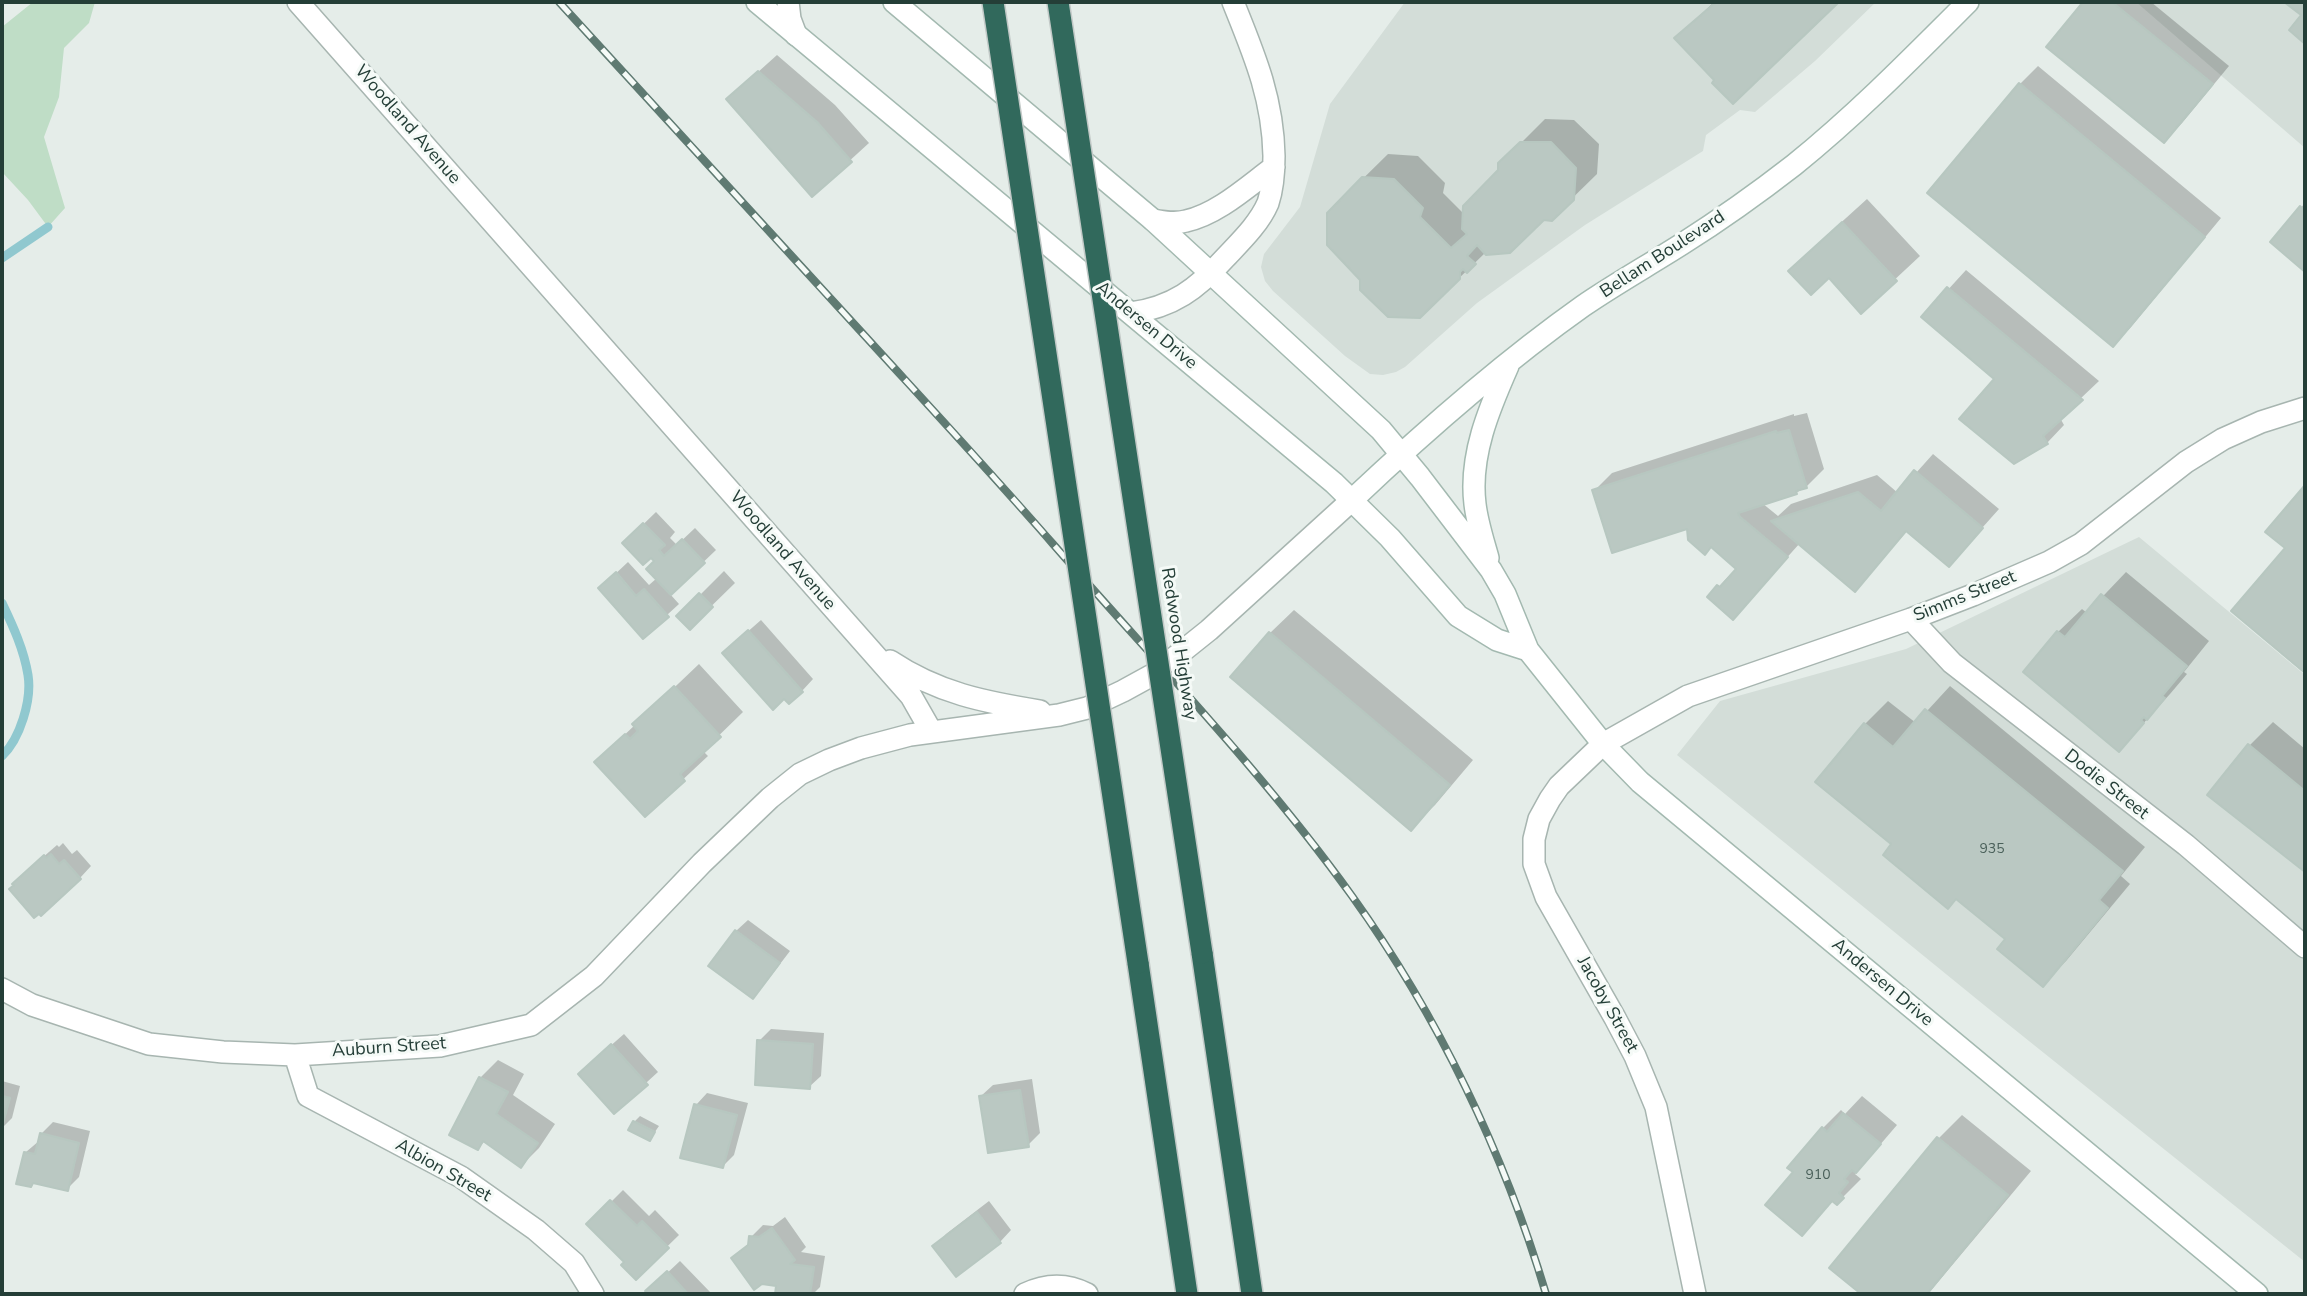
<!DOCTYPE html>
<html>
<head>
<meta charset="utf-8">
<style>
	body { margin:0 }
	#map { position:relative; width:2307px; height:1296px; overflow:hidden; background:#e5ede9; font-family:"Nunito Sans",sans-serif }
	canvas { display:block }
	.frame { position:absolute; inset:0; border:4px solid #243e37; pointer-events:none }
</style>
</head>
<body>
<div id="map">
<canvas width="2307" height="1296"></canvas>
<div class="frame"></div>
</div>
<script>
const context = document.querySelector('canvas').getContext('2d');
context.lineJoin = 'round';
function fill(path, color) {
  context.fillStyle = color;
  context.fill(path, 'evenodd');
}
function strokePath(path, color, width, dash) {
  context.strokeStyle = color;
  context.lineWidth = width;
  context.lineCap = dash ? 'butt' : 'round';
  context.setLineDash(dash || []);
  context.stroke(path);
}
function drawText(font, color, halo, rows, align = 'center') {
  context.font = font + ' "Nunito Sans",sans-serif';
  context.lineWidth = 6;
  context.setLineDash([]);
  context.textBaseline = 'middle';
  context.strokeStyle = halo;
  context.fillStyle = color;
  for (const [text, x, y, turn = 0] of rows) {
    context.save();
    context.translate(x, y);
    context.rotate((+turn || 0) * Math.PI / 180);
    context.textAlign = isNaN(turn) ? turn : align;
    if (halo) context.strokeText(text, 0, 0);
    context.fillText(text, 0, 0);
    context.restore();
  }
}
const built = new Path2D(`
	M1405,2H1876L1815,61L1755,112L1740,110L1706,135L1703,151L1585,225L1477,303L1405,367L1396,372L1383,375L1370,374L1345,356L1273,291L1265,281L1261,267L1264,254L1300,207L1330,104Z
	M2136,2H2305V148Z
	M2139,537L2305,675V1262L1984,1005L1677,755L1720,701L1906,649Z`);
const green = new Path2D(`
	M33,2H95L89,23L64,48L59,97L44,137L65,208L48,227L28,200L2,172V27Z`);
const shadow = new Path2D(`
	M1714,2H1836L1733,102L1717,80L1676,38Z
	M2086,2H2151L2229,66L2182,123L2164,141L2049,46Z
	M777,55L835,105L869,143L812,195L728,99Z
	M2038,66L2221,218L2131,327L2113,345L2020,84Z
	M1545,119L1574,120L1599,144L1597,174L1551,219L1543,218L1486,252L1419,317L1362,279L1328,213L1388,154L1418,156L1445,183L1443,193L1464,214L1500,171V164Z
	M1867,199L1920,256L1861,311L1814,247Z
	M2305,203V270L2272,242Z
	M1966,270L2099,381L2060,418L2064,425L2047,443L1996,379L1923,317Z
	M1807,413L1824,469L1806,487L1796,493L1762,503L1778,516L1791,504L1877,475L1898,493L1933,454L1999,509L1949,565L1908,530L1855,590L1800,543L1733,618L1709,597L1737,567L1688,526L1594,491L1612,473L1794,414V416Z
	M2305,488V671L2234,611L2287,548L2268,532Z
	M656,512L675,532L670,538L677,545L695,528L716,550L670,594L679,604L643,637L612,577L628,562L649,585L657,578L656,561L624,543Z
	M724,571L735,583L690,627L679,616Z
	M2126,572L2209,641L2184,672L2187,674L2170,694L2119,750L2058,632L2082,609L2087,613Z
	M1294,610L1473,760L1435,805L1411,828L1233,677L1270,633Z
	M761,620L813,679L802,691L785,696L737,641Z
	M699,664L743,712L703,751L708,756L645,815L596,762Z
	M1950,686L2145,847L2121,876L2130,884L2066,961L2043,984L2007,939L1893,844L1865,724L1888,701L1916,723Z
	M2273,722L2305,749V869L2209,794L2249,746Z
	M63,843L72,854L77,850L91,866L80,878L26,872L57,845L59,847Z
	M748,920L790,951L764,985L752,997L736,931Z
	M771,1029L824,1033L821,1076L809,1087L759,1041Z
	M624,1034L658,1072L614,1112L592,1062Z
	M498,1060L524,1074L513,1095L555,1124L539,1148L521,1166L485,1141L478,1148L480,1078Z
	M1032,1079L1040,1133L1028,1145L981,1096L993,1085Z
	M2,1081L20,1086L12,1118L2,1128Z
	M707,1093L748,1103L734,1155L723,1166L696,1105Z
	M1862,1096L1897,1125L1855,1174L1861,1179L1837,1203L1834,1200L1802,1234L1795,1172L1823,1128L1841,1110L1845,1114Z
	M1962,1115L2031,1171L1928,1294H1864L1832,1268L1939,1138Z
	M640,1116L659,1126L650,1139L634,1122Z
	M53,1122L90,1131L79,1177L67,1189L35,1181L31,1185L26,1152L39,1141L41,1134Z
	M623,1190L649,1216L655,1210L679,1235L636,1277L626,1262L589,1224Z
	M989,1201L1011,1230L1000,1242L935,1246L946,1234Z
	M785,1217L806,1247L801,1252L825,1256L820,1287L813,1294H777L778,1284L733,1258L750,1242L751,1237L763,1225L773,1226Z
	M680,1261L712,1294H651L648,1291Z`);
const stream = new Path2D(`
	M2,258L48,227
	M2,603C13,626 24,650 28,675C32,700 20,739 2,756`);
const building = new Path2D(`
	M1716,2H1839L1733,104L1712,83L1714,80L1674,38Z
	M2083,2H2112L2213,84L2164,143L2046,47Z
	M2284,2H2305V44L2289,30L2301,15Z
	M758,71L817,122L852,162L812,197L726,99Z
	M2019,83L2205,237L2113,347L1927,193Z
	M1520,142H1551L1576,168L1574,200L1552,221L1544,220L1510,253L1486,255L1477,245L1467,256L1476,264L1467,273L1463,269L1460,272V279L1420,318L1388,317L1360,290V280L1327,245V213L1362,177L1394,179L1423,208L1420,217L1451,248L1467,234L1462,229L1463,206L1498,170V163Z
	M2300,206L2305,211V272L2270,242Z
	M1842,222L1897,281L1861,314L1829,278L1811,295L1788,271Z
	M1947,287L2083,400L2043,436L2048,444L2014,464L1959,419L1994,379L1921,317Z
	M1789,430L1807,488L1796,491L1797,494L1738,513L1740,517L1788,557L1733,620L1707,597L1717,585L1720,587L1736,569L1711,547L1705,555L1688,540L1687,529L1612,553L1592,490L1776,431L1777,433Z
	M1914,470L1983,528L1949,567L1906,531L1855,592L1771,521L1858,492L1881,511Z
	M2305,485V673L2231,611L2285,548L2265,532Z
	M643,523L665,545L659,550L664,556L682,539L705,563L671,595L646,569L654,561L651,558L643,565L622,543Z
	M616,572L636,596L644,589L669,617L643,639L598,588Z
	M699,593L713,607L690,630L676,616Z
	M2101,594L2187,666L2162,696L2165,698L2147,720L2144,717L2141,720L2144,723L2119,752L2023,672L2057,631L2065,637Z
	M748,630L803,692L789,704L784,699L773,710L722,653Z
	M1269,632L1450,785L1411,831L1230,677Z
	M674,686L721,737L680,774L685,781L645,817L594,762L625,734L630,739L638,731L632,724Z
	M1925,709L2123,871L2099,900L2108,908L2043,987L1997,949L2005,939L1956,899L1948,909L1883,855L1891,844L1815,782L1864,723L1893,747Z
	M2248,744L2305,791V872L2207,795Z
	M51,854L59,864L64,860L81,879L41,916L39,914L34,918L9,889L14,885L12,884L44,855L46,858Z
	M735,930L780,963L753,999L708,966Z
	M757,1040L813,1044L810,1089L755,1085Z
	M611,1044L648,1085L614,1114L578,1074Z
	M479,1077L508,1092L496,1114L538,1143L521,1168L483,1141L478,1150L449,1135Z
	M1020,1090L1029,1147L988,1153L979,1096Z
	M2,1096L10,1098L2,1127Z
	M694,1104L737,1115L723,1168L680,1158Z
	M1843,1113L1881,1144L1856,1173L1852,1170L1844,1179L1848,1182L1839,1193L1844,1198L1837,1205L1832,1201L1802,1236L1765,1205L1793,1172L1787,1168L1822,1127L1827,1132Z
	M633,1121L655,1132L650,1141L628,1130Z
	M40,1133L79,1143L68,1191L33,1183L31,1187L16,1184L24,1152L35,1154Z
	M1937,1137L2008,1195L1927,1294H1861L1829,1268Z
	M610,1200L637,1226L642,1221L669,1248L636,1280L621,1265L624,1262L586,1224Z
	M977,1212L1001,1243L956,1277L932,1246Z
	M772,1228L795,1260L790,1264L814,1267L810,1294H775L776,1286L762,1284L754,1290L731,1258L748,1245L749,1236L759,1237Z
	M667,1271L687,1293L691,1294H649L645,1291Z`);
const minor = new Path2D(`
	M1153,220C1164,222 1175,224 1186,221C1218,214 1248,186 1274,167
	M1131,313C1173,307 1197,289 1225,258C1240,242 1259,224 1268,203C1273,188 1274,172 1274,156C1273,98 1254,54 1233,2
	M1911,619L1952,663L2186,845L2305,947
	M1695,1294L1656,1107L1635,1056L1615,1018L1546,897L1534,864V839L1539,819L1550,799L1559,786L1603,744L1688,696L1911,619L1973,595L2049,562L2081,544L2186,462L2223,439L2261,422L2305,408`);
const tertiary = new Path2D(`
	M298,2L911,696L931,731
	M788,2L790,19L796,35
	M890,661C938,693 984,702 1040,711
	M2,989L32,1005L149,1044L223,1052L295,1055L440,1046L531,1025L594,976L702,863L770,798L800,774L829,760L861,748L910,735L1059,715L1087,708L1123,691L1154,674L1209,630L1352,500
	M295,1055L308,1096L461,1177L536,1230L574,1263L593,1294
	M1025,1294C1046,1284 1066,1283 1087,1294`);
const secondary = new Path2D(`
	M757,2L1334,483L1390,538L1458,616L1497,640L1528,650
	M894,2L1153,220L1381,430L1420,477L1491,570L1505,594L1528,650L1603,744L1640,782L2257,1294
	M1352,500C1425,431 1501,364 1583,306C1615,284 1649,265 1682,244C1720,220 1758,193 1794,165C1856,115 1912,58 1968,2
	M1488,558C1483,540 1477,522 1475,504C1469,456 1489,409 1508,366`);
const motorway = new Path2D(`
	M1202,953L1252,1294
	M1138,963L1187,1294`);
const rail = new Path2D(`
	M559,2C661,113 763,225 865,336C928,405 992,474 1053,544C1154,660 1262,771 1352,896C1438,1016 1504,1153 1546,1294`);
const motorwayBridge = new Path2D(`
	M993,2L1138,963
	M1058,2L1202,953`);
const numberNames = [
	["935",1992,850],
	["910",1818,1176]
];
const streetNames = [
	["Woodland Avenue",407,125,49],
	["Bellam Boulevard",1663,255,-33],
	["Andersen Drive",1146,326,40],
	["Woodland Avenue",782,551,49],
	["Simms Street",1965,597,-22],
	["Redwood Highway",1178,644,81],
	["Dodie Street",2106,785,38],
	["Andersen Drive",1882,983,40],
	["Jacoby Street",1607,1005,61],
	["Auburn Street",389,1048,-4],
	["Albion Street",443,1171,30]
];
fill(built, '#d3ddd8');
fill(green, '#bfddc6');
fill(shadow, '#0003');
strokePath(stream, '#90c8cf', 9);
fill(building, '#bac8c2');
strokePath(building, '#b7c7c0', 2);
strokePath(minor, '#a7b5b0', 24);
strokePath(tertiary, '#a7b5b0', 24);
strokePath(secondary, '#a3b9b0', 24);
strokePath(motorway, '#c2c9c7', 24);
strokePath(minor, '#fff', 21);
strokePath(tertiary, '#fff', 21);
strokePath(secondary, '#fff', 21);
strokePath(motorway, '#31695c', 21);
strokePath(rail, '#5f7a72', 8);
strokePath(rail, '#f5faf7', 5, [16]);
strokePath(motorwayBridge, '#c2c9c7', 24, []);
strokePath(motorwayBridge, '#31695c', 21);
drawText('14px', '#4a605a', null, numberNames);
drawText('18px', '#243e37', '#f5faf7', streetNames);
</script>
</body>
</html>
